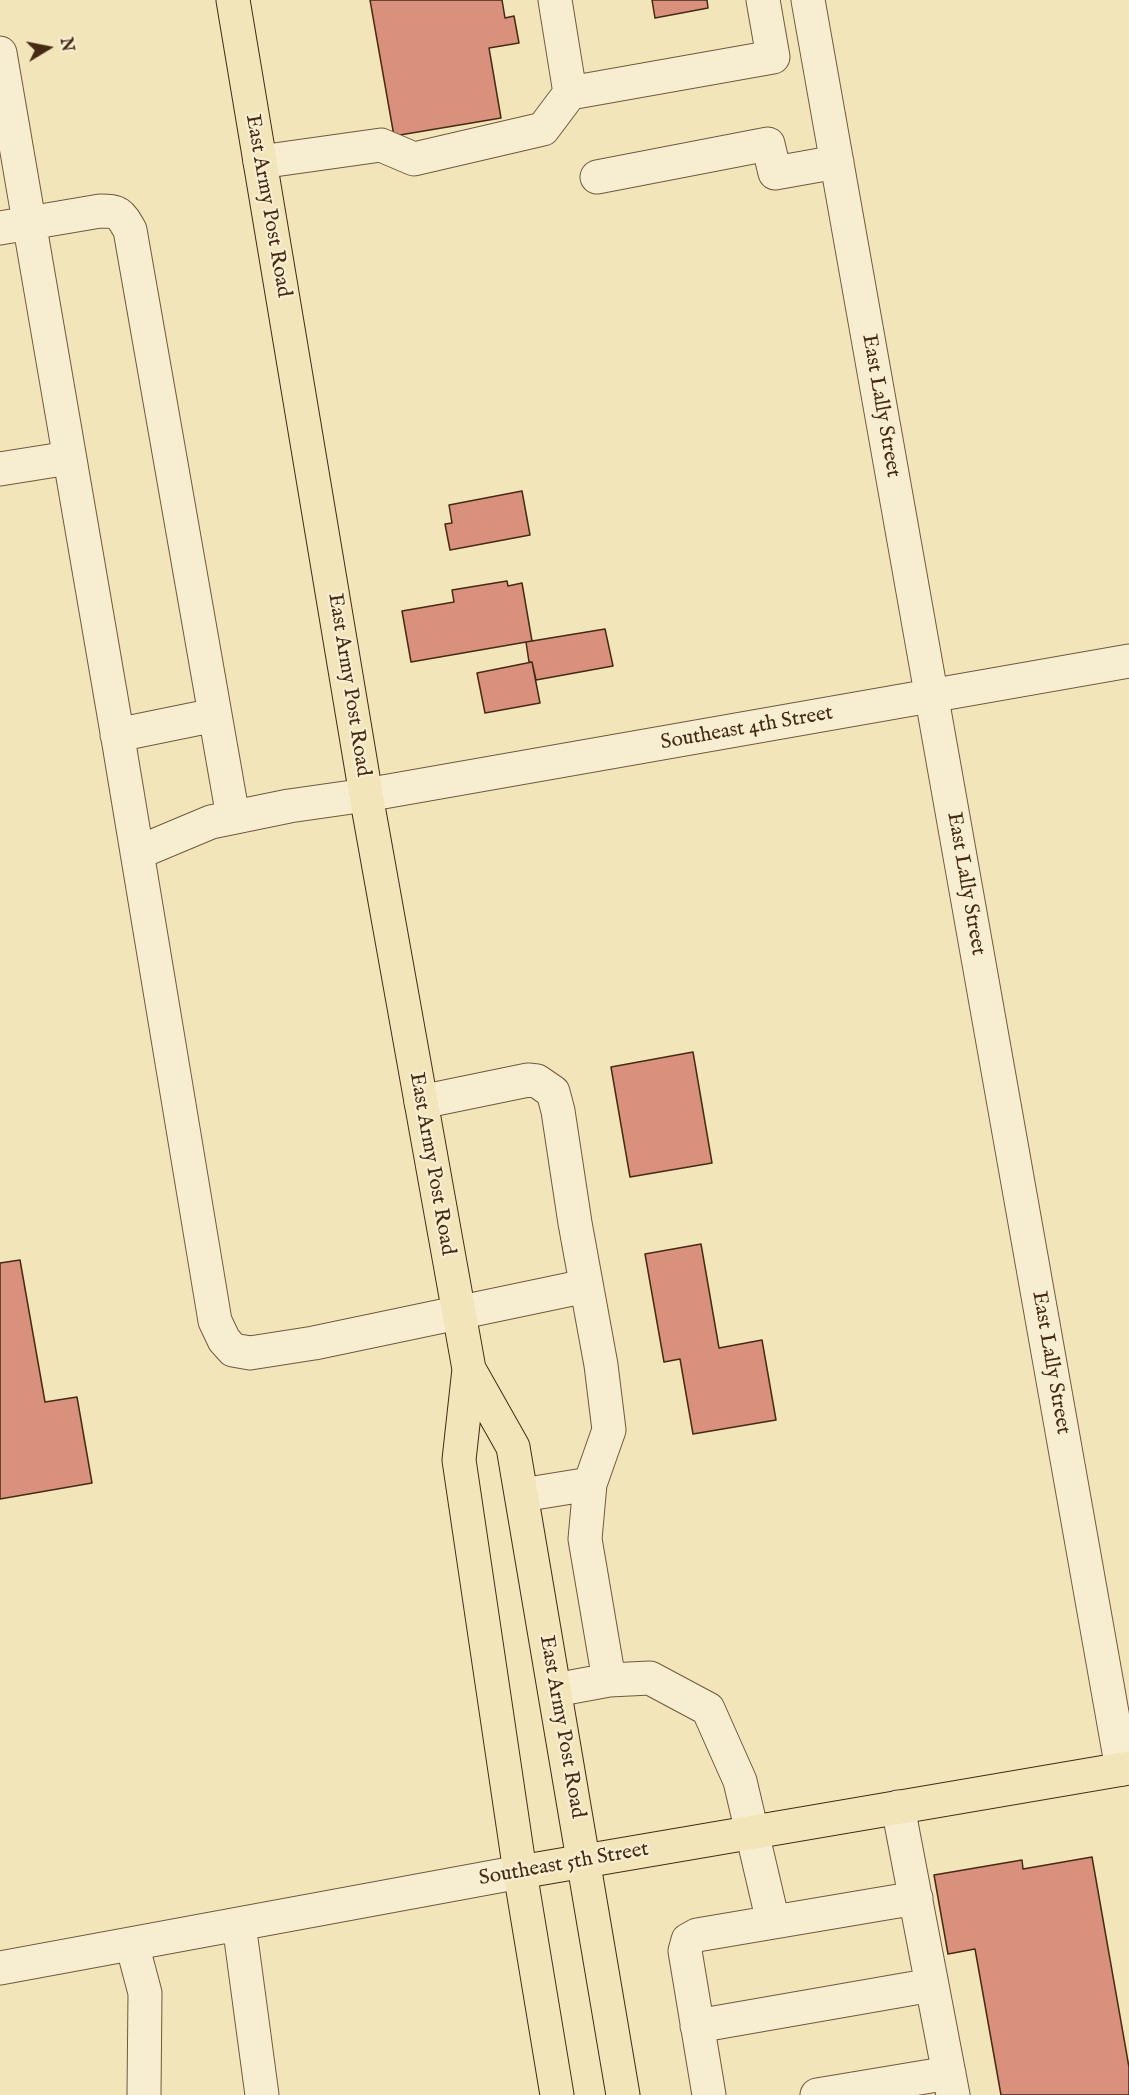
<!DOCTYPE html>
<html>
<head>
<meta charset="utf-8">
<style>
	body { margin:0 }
	#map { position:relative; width:1129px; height:2095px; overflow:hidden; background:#f2e5ba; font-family:"IM FELL English",serif }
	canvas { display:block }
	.north { position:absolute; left:18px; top:18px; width:60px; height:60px; -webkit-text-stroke:4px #f7eed2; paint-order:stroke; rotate:80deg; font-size:16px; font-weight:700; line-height:24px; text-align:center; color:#452a14 }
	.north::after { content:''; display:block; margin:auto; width:21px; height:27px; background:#452a14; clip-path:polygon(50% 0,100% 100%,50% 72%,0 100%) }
</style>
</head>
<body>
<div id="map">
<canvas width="1129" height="2095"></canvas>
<div class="north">N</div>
</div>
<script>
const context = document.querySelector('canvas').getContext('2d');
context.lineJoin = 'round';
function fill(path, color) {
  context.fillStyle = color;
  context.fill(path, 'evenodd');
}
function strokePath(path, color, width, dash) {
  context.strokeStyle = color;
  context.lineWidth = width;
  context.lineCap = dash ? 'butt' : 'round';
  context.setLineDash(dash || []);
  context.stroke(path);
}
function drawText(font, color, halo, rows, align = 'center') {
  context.font = font + ' "IM FELL English",serif';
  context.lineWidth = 4.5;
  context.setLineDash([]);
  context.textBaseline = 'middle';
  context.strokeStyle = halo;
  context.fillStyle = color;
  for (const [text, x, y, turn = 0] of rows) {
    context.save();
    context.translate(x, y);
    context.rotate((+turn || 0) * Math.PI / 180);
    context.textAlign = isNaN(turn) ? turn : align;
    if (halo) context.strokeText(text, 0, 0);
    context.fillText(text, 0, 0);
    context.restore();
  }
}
const building = new Path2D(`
	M370,0H502L505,18L514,16L519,43L489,48L501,118L394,136Z
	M652,0H707L708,8L655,18Z
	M522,491L530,535L450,550L445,524L452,523L449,505Z
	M507,581L508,586L522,583L532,641L411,662L402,611L454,602L452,590Z
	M605,629L613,666L536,680L532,662H529L526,642Z
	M532,662L540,703L485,713L477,673Z
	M693,1052L712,1163L630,1177L611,1067Z
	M701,1244L719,1348L762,1340L776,1420L693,1434L680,1359L664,1362L645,1254Z
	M20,1260L45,1402L77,1397L92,1483L0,1499V1263Z
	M1092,1857L1129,2067V2095H1001L975,1949L948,1954L934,1875L1022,1860L1023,1869Z`);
const minor = new Path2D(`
	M808,0L1122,1769
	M0,53L119,744L215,1321L224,1340L233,1350L250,1353L314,1343L586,1286
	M570,93L773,57L763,0
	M260,162L381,145L414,159L543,129L570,93L555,0
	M597,177L768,144L775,173L837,162
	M0,228L100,211C119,211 120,213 130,230L233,817
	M0,469L69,458
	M117,735L215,715
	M137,853L211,822L289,806L366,795L1129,661
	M421,1102L528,1080L537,1081L553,1092L558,1111L575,1223L601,1365L609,1430L590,1484L585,1539L609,1680L650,1678L708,1709L740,1781L773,1922
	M522,1495L590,1484
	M555,1690L609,1680
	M898,1807L953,2095
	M239,1924L262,2095
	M132,1944L145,1993L144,2095
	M0,1968L520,1872
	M697,2026L932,1985
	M709,2095L685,1951L688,1940L697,1935L916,1898
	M817,2095L949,2073`);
const major = new Path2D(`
	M233,0L366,795L469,1369L459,1460L520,1872L557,2095
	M469,1369L513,1447L623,2095
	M520,1872L1129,1768`);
const streetNames = [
	["East Army Post Road",267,206,80],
	["East Lally Street",880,406,80],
	["East Army Post Road",348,685,81],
	["Southeast 4th Street",747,729,-10],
	["East Lally Street",965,884,80],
	["East Army Post Road",431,1164,80],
	["East Lally Street",1050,1363,80],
	["East Army Post Road",561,1727,80],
	["Southeast 5th Street",564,1865,-10]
];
fill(building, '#d9917d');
strokePath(building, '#452a14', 1.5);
strokePath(minor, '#70593e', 35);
strokePath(major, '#452a14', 35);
strokePath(minor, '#f7eed2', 33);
strokePath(major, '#f2e5ba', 33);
drawText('21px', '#452a14', '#f7eed2', streetNames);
</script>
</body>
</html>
